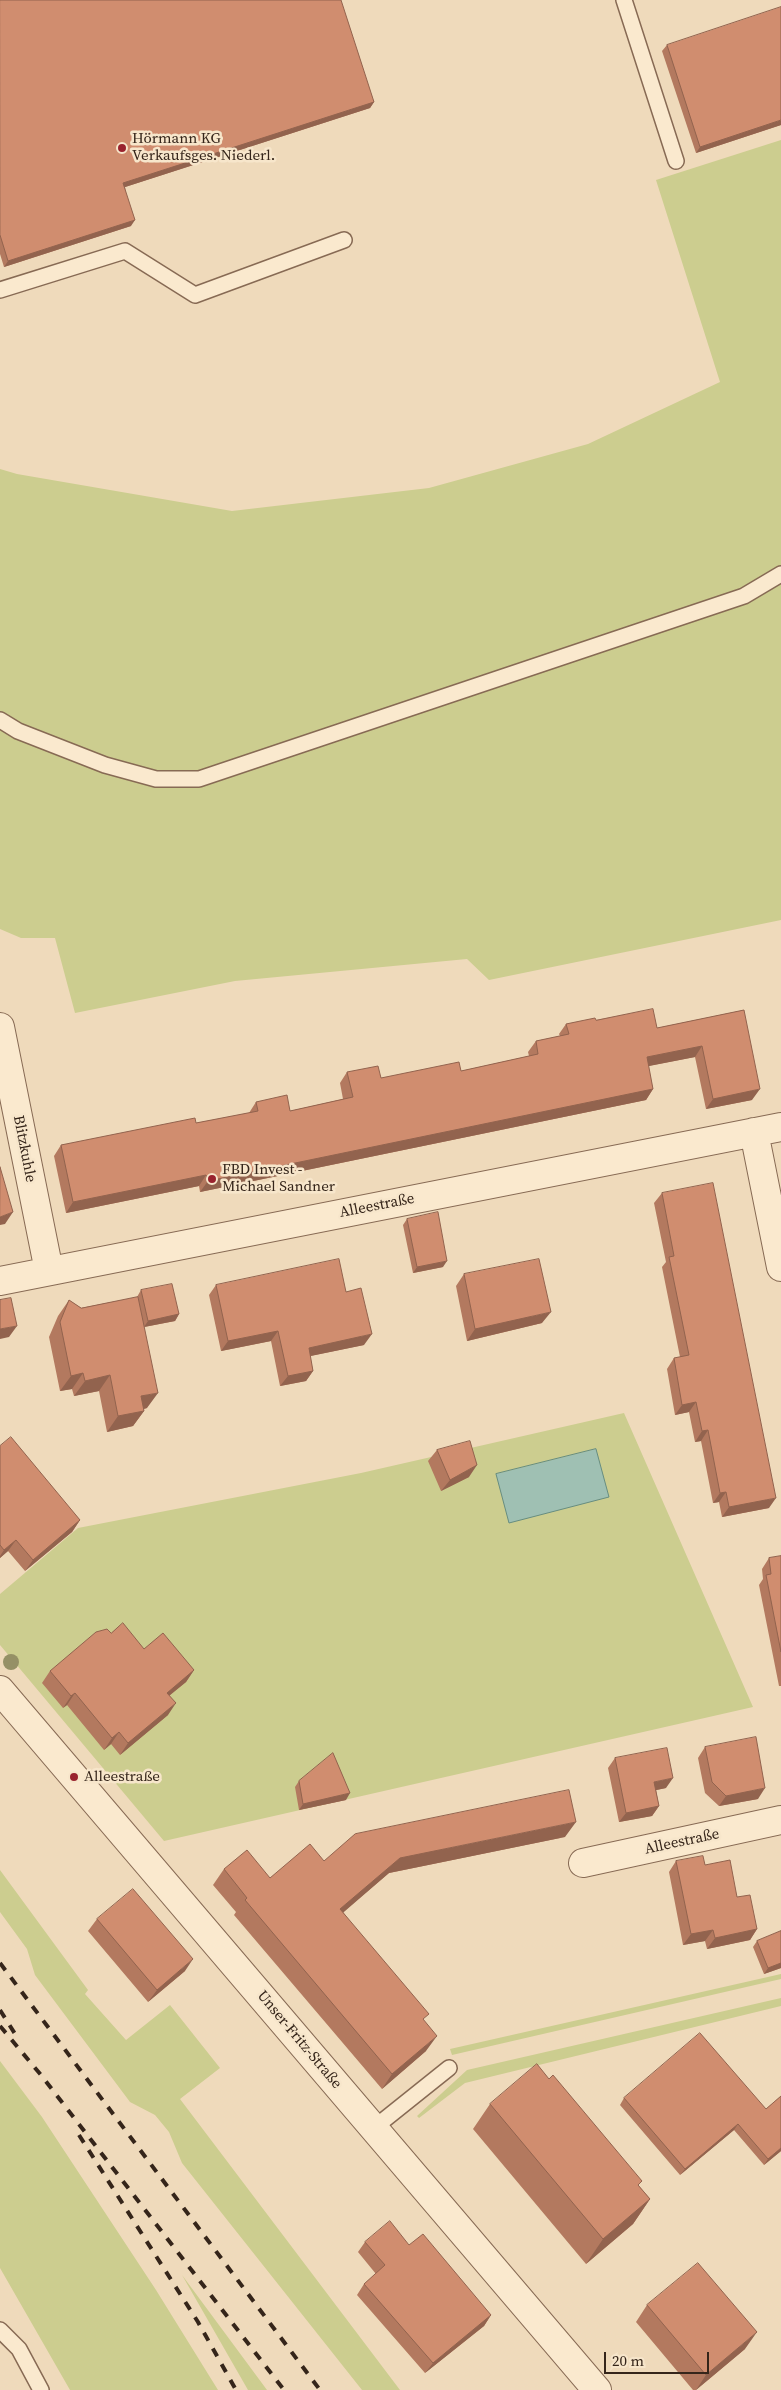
<!DOCTYPE html>
<html>
<head>
<meta charset="utf-8">
<style>
	body { margin:0 }
	#map { position:relative; width:781px; height:2390px; overflow:hidden; background:#efdabb; font-family:"Source Serif 4",serif }
	canvas { display:block }
	.scale { position:absolute; left:604px; top:2352px; width:105px; height:22px; box-sizing:border-box; border:2px solid #35251a; border-top:0; padding-left:6px; font-size:15px; line-height:18px; white-space:nowrap; color:#35251a; -webkit-text-stroke:4px #f7e6cb; paint-order:stroke }
</style>
</head>
<body>
<div id="map">
<canvas width="781" height="2390"></canvas>
<div class="scale">20 m</div>
</div>
<script>
const context = document.querySelector('canvas').getContext('2d');
context.lineJoin = 'round';
function fill(path, color) {
  context.fillStyle = color;
  context.fill(path, 'evenodd');
}
function strokePath(path, color, width, dash) {
  context.strokeStyle = color;
  context.lineWidth = width;
  context.lineCap = dash ? 'butt' : 'round';
  context.setLineDash(dash || []);
  context.stroke(path);
}
function drawText(font, color, halo, rows, align = 'center') {
  context.font = font + ' "Source Serif 4",serif';
  context.lineWidth = 5;
  context.setLineDash([]);
  context.textBaseline = 'middle';
  context.strokeStyle = halo;
  context.fillStyle = color;
  for (const [text, x, y, turn = 0] of rows) {
    context.save();
    context.translate(x, y);
    context.rotate((+turn || 0) * Math.PI / 180);
    context.textAlign = isNaN(turn) ? turn : align;
    if (halo) context.strokeText(text, 0, 0);
    context.fillText(text, 0, 0);
    context.restore();
  }
}
const green = new Path2D(`
	M781,140V920L489,980L467,959L235,981L75,1013L55,938H21L0,929V469L17,474L232,511L429,488L588,444L720,382L656,180Z
	M624,1413L753,1707L164,1841L0,1645V1594L78,1528L361,1473Z
	M0,1870L88,1990L85,1994L126,2040L170,2005L220,2068L180,2099L400,2390H362L182,2163L169,2132L155,2115L130,2102L35,1975L27,1949L0,1912Z
	M781,1974V1979L452,2055L450,2049Z
	M781,1998V2006L465,2083L419,2118L417,2116L467,2070Z
	M0,2061L42,2117L156,2290L218,2390H70L0,2268Z
	M182,2275L267,2390H248Z`);
const water = new Path2D(`
	M596,1449L609,1497L509,1523L496,1474Z`);
const lane = new Path2D(`
	M624,0L676,161
	M0,290L125,251L195,295L344,240
	M0,720L18,731L105,765L156,779H199L744,596L781,574
	M374,2128L449,2068
	M0,2330L19,2349L41,2390`);
const street = new Path2D(`
	M0,1027L49,1271
	M754,1132L781,1267
	M0,1281L781,1127
	M0,1690L597,2390
	M583,1863L781,1820`);
const rail = new Path2D(`
	M0,1963L320,2390
	M0,2010L17,2037
	M0,2026L41,2075L284,2390
	M79,2135L198,2322L236,2390`);
const trees = [
	[11,1662]
];
const wall = new Path2D(`
	M0,0L374,102L370,108L125,187L131,226L4,267L0,254Z
	M667,45L781,125L696,153L662,51Z
	M744,1010L752,1100L706,1109L695,1057L648,1066L653,1089L646,1100L200,1192L199,1186L66,1213L54,1156L61,1145L196,1123L249,1113L256,1102L290,1111L343,1099L340,1083L347,1072L381,1078L461,1071L529,1056L528,1052L536,1041L560,1036L559,1034L566,1024L596,1020L657,1028Z
	M662,1193L769,1508L722,1517L719,1502L713,1503L701,1441L695,1442L689,1412L675,1415L667,1369L674,1358L680,1357L662,1267L666,1262L654,1203Z
	M407,1219L443,1267L413,1273L403,1225Z
	M464,1274L542,1323L467,1341L456,1286Z
	M216,1285L346,1292L364,1345L310,1356L313,1371L306,1381L280,1386L271,1341L221,1351L209,1295Z
	M141,1290L179,1314L175,1321L144,1327L147,1408L144,1409V1411L133,1426L107,1432L99,1391L74,1396L72,1389L60,1391L49,1337L58,1316L69,1300L81,1308L137,1297Z
	M0,1446L80,1520L72,1532L25,1571L8,1551L0,1558Z
	M437,1450L469,1477L441,1491L428,1461Z
	M781,1556V1686H779L759,1585L763,1579L762,1569L769,1558Z
	M111,1633L144,1649L194,1670L186,1682L170,1695L168,1715L120,1755L111,1744L104,1750L67,1705L63,1708L42,1683L50,1671Z
	M705,1747L758,1799L719,1806L705,1793L698,1758Z
	M615,1758L666,1788L656,1790L659,1806L652,1816L619,1822L608,1768Z
	M299,1781L346,1800L299,1810L295,1787Z
	M565,1837L389,1873L343,1912L424,2021L426,2051L382,2089L234,1915L236,1912L213,1885L224,1869L270,1878L324,1861Z
	M676,1861L705,1865L737,1897L757,1929L750,1940L707,1949L705,1941L683,1945L669,1872Z
	M97,1919L185,1971L148,2002L88,1931Z
	M781,1931V1968L764,1974L753,1947L757,1941Z
	M781,2096V2151L764,2165L734,2130L680,2175L620,2105L624,2098L766,2109Z
	M490,2104L639,2186L650,2199L633,2224L586,2264L473,2129Z
	M365,2242L409,2245L491,2315L484,2326L425,2373L357,2295L364,2284L376,2274L358,2252Z
	M647,2305L745,2349L696,2390H693L636,2322Z`);
const shadedWall = new Path2D(`
	M374,102L370,108L119,189L123,183Z
	M781,120V125L696,153L700,147Z
	M135,220L131,226L4,267L8,261Z
	M702,1046L695,1057L639,1068L647,1057Z
	M653,1089L646,1100L200,1192L208,1181Z
	M760,1089L752,1100L706,1109L713,1099Z
	M206,1175L199,1186L66,1213L73,1202Z
	M13,1212L5,1224L0,1225V1217Z
	M447,1261L443,1267L413,1273L417,1267Z
	M551,1312L542,1323L467,1341L475,1329Z
	M179,1314L175,1321L144,1327L148,1321Z
	M17,1326L9,1337L0,1339V1329Z
	M278,1331L271,1341L221,1351L228,1341Z
	M372,1334L364,1345L301,1358L309,1348Z
	M313,1371L306,1381L280,1386L288,1376Z
	M83,1373L72,1389L60,1391L71,1376Z
	M110,1375L99,1391L74,1396L85,1381Z
	M158,1393L147,1408L131,1412L141,1396Z
	M696,1402L689,1412L675,1415L682,1405Z
	M144,1411L133,1426L107,1432L118,1416Z
	M708,1430L701,1441L695,1442L702,1431Z
	M477,1465L469,1477L441,1491L450,1480Z
	M726,1492L719,1502L713,1503L720,1493Z
	M776,1498L769,1508L722,1517L729,1507Z
	M80,1520L72,1532L25,1571L33,1560Z
	M16,1540L8,1551L0,1558V1556L4,1550Z
	M194,1670L186,1682L159,1704L167,1693Z
	M75,1693L67,1705L63,1708L71,1696Z
	M176,1703L168,1715L120,1755L128,1743Z
	M119,1732L111,1744L104,1750L112,1738Z
	M673,1778L666,1788L647,1792L654,1782Z
	M765,1788L758,1799L719,1806L726,1796Z
	M350,1793L346,1800L299,1810L303,1804Z
	M659,1806L652,1816L619,1822L626,1813Z
	M576,1822L565,1837L389,1873L330,1924L340,1909L400,1858Z
	M757,1929L750,1940L707,1949L715,1938Z
	M713,1930L705,1941L683,1945L691,1934Z
	M193,1959L185,1971L148,2002L157,1990Z
	M781,1963V1968L764,1974L768,1968Z
	M437,2036L426,2051L382,2089L392,2074Z
	M738,2124L734,2130L680,2175L685,2169Z
	M781,2148V2151L764,2165L768,2159Z
	M650,2199L633,2224L586,2264L603,2239Z
	M491,2315L484,2326L425,2373L433,2363Z
	M757,2332L745,2349L696,2390L706,2375Z`);
const building = new Path2D(`
	M0,0H341L374,102L123,183L135,220L8,261L0,235Z
	M781,7V120L700,147L667,45Z
	M653,1009L657,1028L744,1010L760,1089L713,1099L702,1046L647,1057L653,1089L208,1181L206,1175L73,1202L61,1145L195,1118L196,1123L258,1111L256,1102L287,1095L290,1111L353,1097L347,1072L378,1066L381,1078L459,1062L461,1071L538,1054L536,1041L569,1034L566,1024L595,1018L596,1020Z
	M0,1167L13,1212L0,1217Z
	M713,1183L776,1498L729,1507L726,1492L720,1493L708,1430L702,1431L696,1402L682,1405L674,1358L689,1355L669,1257L674,1256L662,1193Z
	M438,1212L447,1261L417,1267L407,1219Z
	M339,1259L346,1292L361,1288L372,1334L309,1348L313,1371L288,1376L278,1331L228,1341L216,1285Z
	M539,1259L551,1312L475,1329L464,1274Z
	M172,1284L179,1314L148,1321L141,1290Z
	M138,1297L158,1393L141,1396L144,1411L118,1416L110,1375L85,1381L83,1373L71,1376L60,1322L69,1300L81,1308Z
	M11,1298L17,1326L0,1329V1300Z
	M11,1437L80,1520L33,1560L16,1540L4,1550L0,1545V1446Z
	M470,1441L477,1465L450,1480L437,1450Z
	M781,1556V1652L766,1575L771,1574L769,1558Z
	M123,1623L144,1649L163,1633L194,1670L167,1693L176,1703L128,1743L119,1732L112,1738L75,1693L71,1696L50,1671L96,1632L107,1629L111,1633Z
	M756,1737L765,1788L726,1796L712,1782L705,1747Z
	M667,1748L673,1778L654,1782L659,1806L626,1813L615,1758Z
	M333,1753L350,1793L303,1804L299,1781Z
	M569,1790L576,1822L400,1858L340,1909L429,2014L423,2019L437,2036L392,2074L245,1900L247,1898L224,1869L247,1850L270,1878L310,1844L324,1861L355,1834Z
	M703,1856L705,1865L730,1860L737,1897L750,1895L757,1929L715,1938L713,1930L691,1934L676,1861Z
	M133,1889L193,1959L157,1990L97,1919Z
	M781,1931V1963L768,1968L757,1941Z
	M700,2033L766,2109L781,2096V2148L768,2159L738,2124L685,2169L624,2098Z
	M537,2064L549,2079L553,2075L642,2181L638,2185L650,2199L603,2239L490,2104Z
	M390,2221L409,2245L423,2234L491,2315L433,2363L364,2284L385,2265L365,2242Z
	M698,2263L757,2332L706,2375L647,2305Z`);
const markers = [
	[122,148,5,"#99222e"],
	[212,1179,5,"#99222e"],
	[74,1777,5,"#99222e"]
];
const poiNames = [
	["Hörmann KG",132,139],
	["Verkaufsges. Niederl.",132,156],
	["FBD Invest -",222,1170],
	["Michael Sandner",222,1187],
	["Alleestraße",84,1777]
];
const streetNames = [
	["Blitzkuhle",24,1149,79],
	["Alleestraße",377,1206,-11],
	["Alleestraße",682,1842,-12],
	["Unser-Fritz-Straße",299,2040,50]
];
fill(green, '#cccd8f');
fill(water, '#9fc0b3');
strokePath(water, '#678d80', 1);
strokePath(lane, '#876a54', 18);
strokePath(street, '#876a54', 30);
strokePath(lane, '#fae9ce', 15);
strokePath(street, '#fae9ce', 28);
strokePath(rail, '#35251a', 4, [9, 9]);
context.fillStyle = '#959066';
for (const [x, y] of trees) {
  context.beginPath();
  context.arc(x, y, 8, 0, 2 * Math.PI);
  context.fill();
}
fill(wall, '#b3795f');
fill(shadedWall, '#92634e');
fill(building, '#d08d6f');
strokePath(building, '#92634e', 1);
for (const [x, y, r, color] of markers) {
  const dot = new Path2D();
  dot.arc(x, y, r, 0, 2 * Math.PI);
  context.fillStyle = color;
  context.fill(dot);
  strokePath(dot, '#f7e6cb', 2);
}
drawText('15px', '#35251a', '#f7e6cb', poiNames, 'left');
drawText('15px', '#35251a', '#f7e6cb', streetNames);
</script>
</body>
</html>
